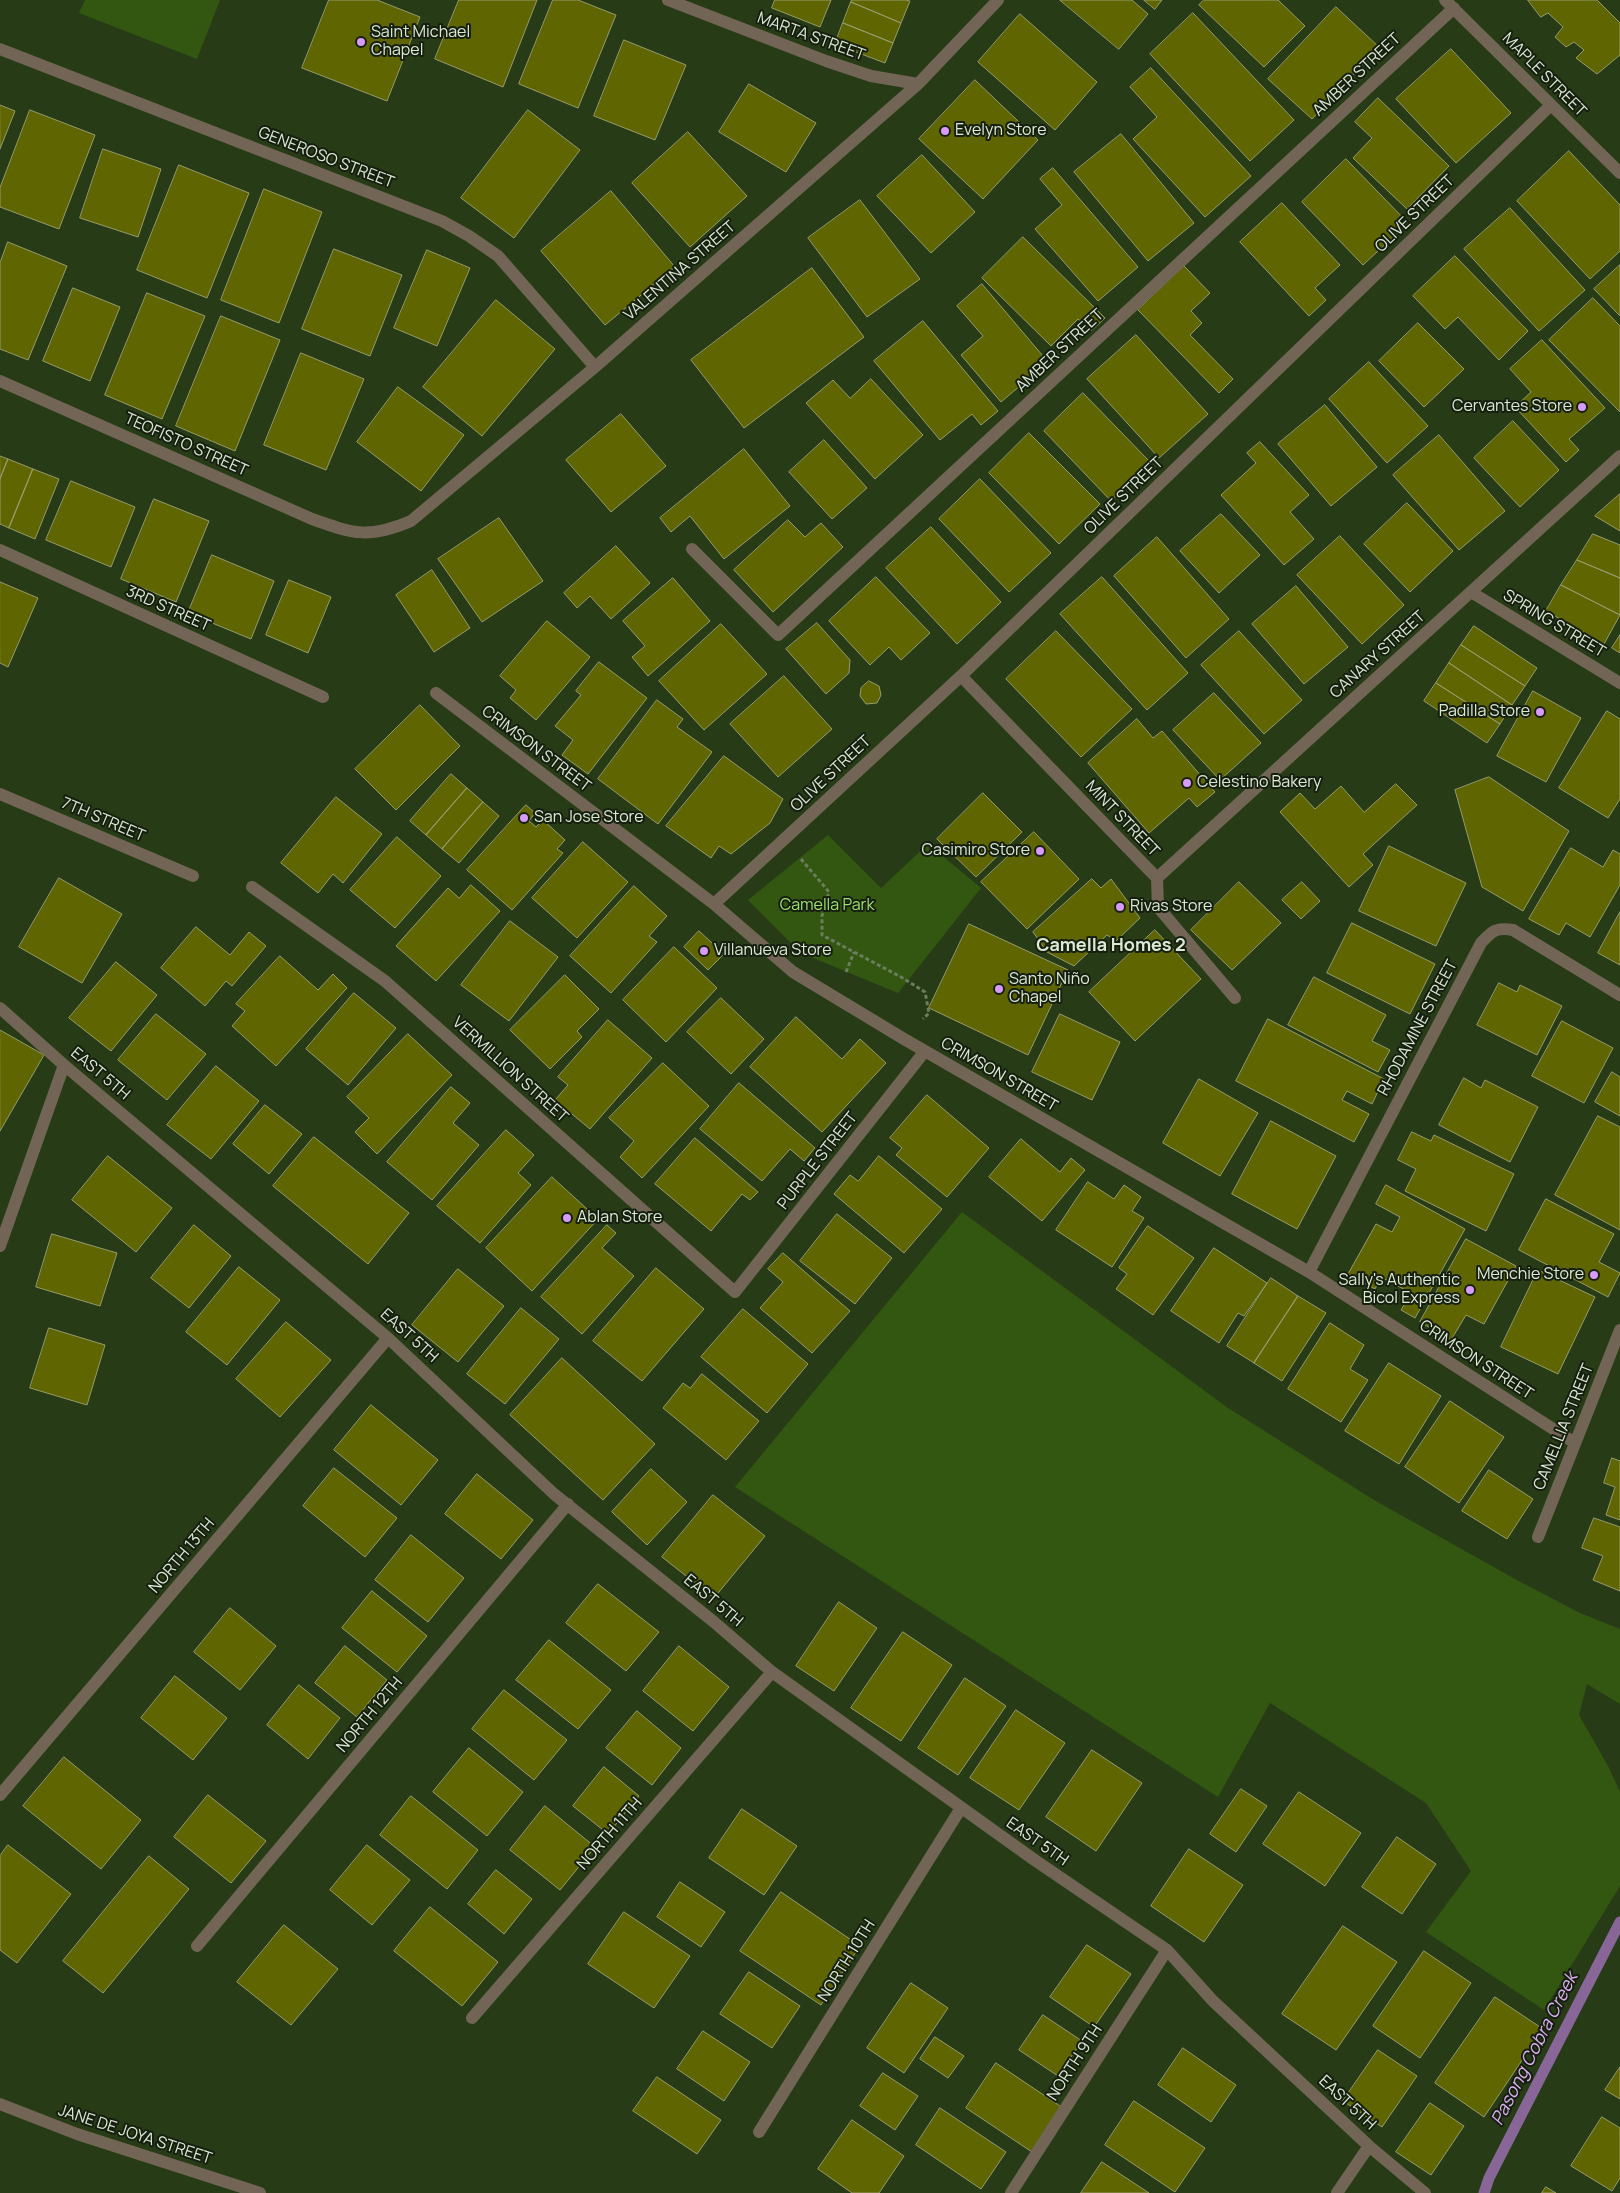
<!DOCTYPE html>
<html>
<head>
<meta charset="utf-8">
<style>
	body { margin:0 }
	canvas { display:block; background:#263b16 }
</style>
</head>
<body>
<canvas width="1620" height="2193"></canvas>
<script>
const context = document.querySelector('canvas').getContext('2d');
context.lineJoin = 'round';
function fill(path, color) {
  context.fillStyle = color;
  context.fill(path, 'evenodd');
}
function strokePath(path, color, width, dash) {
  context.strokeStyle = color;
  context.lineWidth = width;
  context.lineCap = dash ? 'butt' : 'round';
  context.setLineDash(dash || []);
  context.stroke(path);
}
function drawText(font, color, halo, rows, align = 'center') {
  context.font = font + ' Manrope,sans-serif';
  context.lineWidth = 4;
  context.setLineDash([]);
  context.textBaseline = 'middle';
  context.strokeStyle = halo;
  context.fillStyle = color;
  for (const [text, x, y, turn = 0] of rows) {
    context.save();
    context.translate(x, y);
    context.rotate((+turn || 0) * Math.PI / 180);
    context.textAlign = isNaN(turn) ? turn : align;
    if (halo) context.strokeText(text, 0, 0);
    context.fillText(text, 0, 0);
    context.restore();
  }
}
const green = new Path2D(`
	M85,0H220L197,59L79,13Z
	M828,835L881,888L928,844L981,888L898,993L801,953L748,900Z
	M962,1212L1228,1408L1374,1500L1515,1579L1580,1613L1620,1629V1704L1587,1684L1579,1715L1608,1766L1620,1792V1886L1544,2010L1426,1932L1471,1871L1426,1803L1270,1703L1218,1797L735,1487Z`);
const stream = new Path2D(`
	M1484,2193L1489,2178L1620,1922`);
const building = new Path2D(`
	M329,0H377L420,17L387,101L302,68Z
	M459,0H537L503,87L435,59Z
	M553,0H578L616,15L578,108L519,84Z
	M775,0H831L820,27L772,8Z
	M852,0H906L910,1L901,23L851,2Z
	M1060,0H1132L1148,14L1119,49Z
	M1144,0H1162L1155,9Z
	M1204,0H1278L1305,26L1264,67L1199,5Z
	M1528,0H1597L1620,23V55L1597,74L1576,58L1584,50L1574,42L1566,47L1555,37L1563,27L1548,13L1541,17Z
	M851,2L901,23L893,43L843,23Z
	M1336,7L1379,47L1312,119L1268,79Z
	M1193,13L1294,120L1250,161L1150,54Z
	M1020,14L1097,82L1055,130L978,62Z
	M843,23L893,43L885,63L835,44Z
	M624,40L686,65L655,140L594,116Z
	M1451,49L1511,113L1456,163L1396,99Z
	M1151,68L1251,176L1205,217L1133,139L1157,117L1130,87Z
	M975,80L1038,140L983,199L919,139Z
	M749,84L816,123L786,172L719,132Z
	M1378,98L1449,166L1407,209L1353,158L1372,138L1355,122Z
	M0,105L15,111L0,149Z
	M30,110L95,135L59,229L0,207V188Z
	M528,110L580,150L514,238L461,198Z
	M688,132L747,196L690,247L632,183Z
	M1121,134L1194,223L1148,261L1074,172Z
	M103,149L161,169L138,237L80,218Z
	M1569,151L1620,205V251L1590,279L1517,201Z
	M922,155L975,212L931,253L877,196Z
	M1346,159L1408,223L1363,265L1302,202Z
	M179,165L249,193L207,298L137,270Z
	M1053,168L1138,267L1098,301L1035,229L1062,205L1040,179Z
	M264,189L322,212L279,323L221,300Z
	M611,191L675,267L605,325L541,251Z
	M860,200L920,279L867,317L808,238Z
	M1282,203L1340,265L1315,288L1326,300L1309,316L1240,242Z
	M1510,208L1585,290L1539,331L1464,249Z
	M1023,237L1105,318L1091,331L1078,319L1051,346L982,278Z
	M8,242L67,266L28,360L0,349V263Z
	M334,249L402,275L370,356L302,329Z
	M427,250L470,268L437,346L394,328Z
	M1455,256L1528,331L1499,360L1458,317L1445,329L1413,296Z
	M1620,265V316L1594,289Z
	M1184,266L1210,293L1191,311L1202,323L1190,335L1233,379L1219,393L1138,310Z
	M812,268L864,337L744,428L691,360Z
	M982,284L1048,362L1001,402L961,355L983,336L957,306Z
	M73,288L120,307L90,381L43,361Z
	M147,293L205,316L162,419L105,395Z
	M1593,298L1620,326V412L1549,340Z
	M496,300L555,349L482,436L423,387Z
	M221,316L280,340L235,451L176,426Z
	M923,321L998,411L981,425L972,414L940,440L874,361Z
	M1418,323L1464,369L1424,407L1379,361Z
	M1136,335L1208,414L1159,458L1087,379Z
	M1542,340L1605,408L1569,439L1579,450L1566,462L1515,407L1531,392L1510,369Z
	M301,353L364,379L326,470L264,445Z
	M1369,362L1428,426L1387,463L1329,399Z
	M871,379L923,435L875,479L806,403L833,380L850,398Z
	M398,387L464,435L421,491L357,442Z
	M1083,393L1151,463L1111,501L1044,431Z
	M1325,405L1377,467L1331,506L1278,444Z
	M621,414L666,466L611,512L566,460Z
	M1513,421L1559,470L1520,507L1474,458Z
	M1029,433L1100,504L1059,544L989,473Z
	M1439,435L1505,511L1459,550L1393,475Z
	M824,440L867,488L832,519L789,472Z
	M1260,442L1309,495L1290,512L1314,539L1284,565L1221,495L1256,463L1247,453Z
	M744,449L790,506L724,559L690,516L671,532L660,518Z
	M0,456L8,459L0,479Z
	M8,459L33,469L9,528L0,524V479Z
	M33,469L59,479L35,539L9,528Z
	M980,479L1051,553L1009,592L939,519Z
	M71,481L135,507L111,567L46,540Z
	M1620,494V531L1595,516Z
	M154,499L209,521L176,602L121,579Z
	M1407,503L1453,551L1410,592L1364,544Z
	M1221,514L1260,555L1219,593L1180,551Z
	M499,518L543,581L482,622L438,559Z
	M788,520L805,537L821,523L843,547L773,612L734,570Z
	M931,527L1001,602L957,644L886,568Z
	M1593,534L1620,545V578L1577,560Z
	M1340,536L1404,605L1362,644L1297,575Z
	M1157,537L1229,619L1186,658L1114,576Z
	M616,546L650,583L611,619L590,596L577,608L564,593Z
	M212,555L274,581L251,639L188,613Z
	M1577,560L1620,578V615L1561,585Z
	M432,570L470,628L434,652L396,595Z
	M876,577L930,633L901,660L889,647L870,665L829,621Z
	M1102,577L1188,673L1147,710L1060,614Z
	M673,578L710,621L648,676L632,657L645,646L623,621Z
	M289,580L331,597L308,653L266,635Z
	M0,582L38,598L8,667L0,663Z
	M1561,585L1620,615L1604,644L1546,611Z
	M1296,586L1348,647L1304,684L1252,624Z
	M547,621L590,657L536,720L510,698L516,690L500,676Z
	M817,623L850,660L849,673L826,694L786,649Z
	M721,624L767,674L704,730L659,681Z
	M1474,626L1537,668L1525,686L1461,645Z
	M1056,631L1132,709L1081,757L1006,679Z
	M1239,631L1302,700L1264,734L1201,665Z
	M1620,635V653L1612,648Z
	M1461,645L1525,686L1512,705L1449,663Z
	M599,662L647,698L588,774L562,755L573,740L555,726L581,695L576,691Z
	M1449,663L1512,705L1500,724L1436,683Z
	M784,676L832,729L778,777L730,724Z
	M869,681L879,686L881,695L877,703L866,704L860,696L861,688Z
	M1436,683L1500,724L1487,743L1424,701Z
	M1533,691L1581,718L1546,782L1497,756Z
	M1214,693L1261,743L1220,780L1173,730Z
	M657,700L683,719L677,727L712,752L658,824L598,779Z
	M420,705L460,746L396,810L355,769Z
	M1607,711L1620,719V799L1608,818L1559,788Z
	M1137,719L1153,738L1162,731L1215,792L1197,807L1189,798L1149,833L1088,763Z
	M724,756L783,799L770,823L731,854L719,846L711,858L666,826Z
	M451,774L467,788L426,835L410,821Z
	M1489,777L1569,831L1523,911L1482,887L1455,790Z
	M1396,784L1417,805L1363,854L1373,865L1349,887L1280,812L1300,793L1315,809L1341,786L1364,812Z
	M467,788L483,802L442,849L426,835Z
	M983,793L1022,832L976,877L937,839Z
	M336,797L382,834L343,883L333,874L318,893L281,863Z
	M483,802L499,816L459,863L442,849Z
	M526,805L535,813L529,821L536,827L543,820L565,840L557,849L563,853L512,910L467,870Z
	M1034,832L1079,879L1027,929L981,882Z
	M397,837L441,876L395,928L350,890Z
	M583,842L628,882L577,938L532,898Z
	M1389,846L1466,883L1436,946L1359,911Z
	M1571,848L1603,867L1613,850L1620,854V885L1590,937L1566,923L1559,935L1529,919Z
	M59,878L122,914L82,983L19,947Z
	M1092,879L1101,888L1111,879L1140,918L1116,941L1107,935L1074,966L1047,952L1033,932Z
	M1239,882L1281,923L1232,970L1191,930Z
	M1302,882L1320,901L1301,919L1282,900Z
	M471,885L500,911L436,981L396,946L448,888L459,898Z
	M634,886L667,916L649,936L657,942L611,993L570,956Z
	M1620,912V965L1598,953Z
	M510,921L558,957L509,1021L461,985Z
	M1352,923L1435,964L1410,1014L1327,973Z
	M969,924L1068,970L1028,1055L929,1008Z
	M196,927L230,955L249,932L266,946L232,986L226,981L205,1006L161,968Z
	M1155,930L1201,979L1135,1041L1089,992Z
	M699,931L724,954L708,970L684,947Z
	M674,947L717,988L666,1042L623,1000Z
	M280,956L318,990L333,974L347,988L276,1066L232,1026L245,1011L236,1004Z
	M116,962L157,995L111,1051L69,1018Z
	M565,975L599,1009L577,1031L582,1037L550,1069L510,1030Z
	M1314,977L1386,1015L1372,1041L1390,1050L1378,1072L1288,1025Z
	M1499,983L1517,992L1520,985L1562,1006L1537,1055L1477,1025Z
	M354,993L396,1028L348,1085L306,1049Z
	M721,998L764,1039L731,1074L687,1032Z
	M156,1014L206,1054L167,1100L118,1060Z
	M1060,1014L1120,1042L1092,1100L1032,1072Z
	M796,1017L842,1059L860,1039L886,1063L822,1132L750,1067Z
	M1268,1019L1384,1079L1372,1104L1347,1091L1342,1100L1369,1114L1354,1142L1236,1081Z
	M608,1020L652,1058L590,1129L555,1100L568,1085L558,1077Z
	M1562,1021L1613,1048L1584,1103L1532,1076Z
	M0,1030L44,1055L0,1131Z
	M408,1034L452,1075L377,1154L355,1132L369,1118L347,1097Z
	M663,1063L709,1106L642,1178L620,1157L634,1141L609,1118Z
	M216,1066L259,1101L211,1159L167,1125Z
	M1612,1072L1620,1077V1116L1595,1102Z
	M1464,1078L1481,1088L1485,1080L1538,1107L1510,1162L1439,1125Z
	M1199,1079L1258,1113L1220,1176L1163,1143Z
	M739,1083L815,1148L804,1161L790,1149L762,1181L700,1129Z
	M451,1087L470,1103L453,1123L479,1145L432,1200L387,1162Z
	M927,1095L989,1148L947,1197L896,1155L902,1148L890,1138Z
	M265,1105L302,1134L269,1174L233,1144Z
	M1598,1116L1620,1127V1230L1555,1195Z
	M1271,1121L1336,1156L1297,1229L1232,1194Z
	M506,1130L534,1155L518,1173L531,1185L480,1243L437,1206Z
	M1412,1132L1431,1141L1434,1135L1514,1174L1486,1231L1405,1191L1416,1169L1398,1160Z
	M314,1137L409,1213L368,1264L273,1186Z
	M695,1138L758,1192L750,1200L742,1194L711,1231L655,1184Z
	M1021,1139L1060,1172L1071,1158L1085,1170L1042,1221L989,1177Z
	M108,1156L172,1208L136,1252L72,1200Z
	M879,1156L942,1209L904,1253L834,1194L850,1175L858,1181Z
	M552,1177L598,1219L532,1291L486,1248Z
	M1088,1182L1114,1199L1124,1185L1141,1197L1132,1211L1144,1218L1112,1267L1056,1230Z
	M1386,1185L1465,1229L1415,1318L1401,1310L1411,1293L1381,1277L1375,1289L1348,1274L1376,1224L1392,1232L1400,1217L1376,1204Z
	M1546,1199L1614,1234L1599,1262L1620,1273L1608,1297L1519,1250Z
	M837,1214L892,1258L855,1304L800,1261Z
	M194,1225L231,1256L189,1308L151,1278Z
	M607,1225L616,1233L602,1248L634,1276L582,1334L541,1297Z
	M1148,1226L1194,1258L1153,1315L1116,1289L1127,1274L1119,1268Z
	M52,1234L117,1253L100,1306L36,1287Z
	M1466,1239L1516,1266L1484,1324L1466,1315L1451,1340L1420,1322Z
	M1214,1248L1267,1283L1244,1316L1238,1313L1219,1343L1171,1311Z
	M783,1253L850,1311L812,1353L760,1308L783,1282L768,1269Z
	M239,1267L280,1300L227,1365L186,1332Z
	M656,1268L704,1309L642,1381L593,1341Z
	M458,1269L504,1306L458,1362L412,1325Z
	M1538,1270L1595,1297L1558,1374L1501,1347Z
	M1271,1278L1298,1296L1254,1363L1227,1346Z
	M1298,1296L1326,1313L1282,1381L1254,1363Z
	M521,1308L559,1339L505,1404L467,1374Z
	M743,1309L808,1364L767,1413L701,1357Z
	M286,1322L331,1360L280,1417L236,1379Z
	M1330,1323L1364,1345L1350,1369L1368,1380L1341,1422L1288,1389Z
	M49,1328L105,1345L87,1405L30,1388Z
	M562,1358L655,1444L603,1500L510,1415Z
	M1389,1363L1441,1396L1399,1464L1345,1431Z
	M702,1374L759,1421L726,1460L663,1408L683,1383L690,1388Z
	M1450,1401L1504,1437L1459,1503L1405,1467Z
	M371,1405L438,1460L401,1505L334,1450Z
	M1612,1458L1620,1461V1520L1606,1515L1615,1487L1604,1483Z
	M334,1468L397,1518L365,1557L303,1506Z
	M651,1469L687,1502L647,1545L612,1512Z
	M1489,1470L1533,1499L1507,1539L1462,1511Z
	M477,1474L533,1520L501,1559L445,1514Z
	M713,1495L765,1536L714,1598L662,1557Z
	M1594,1518L1620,1527V1591L1593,1580L1603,1556L1582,1548Z
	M411,1535L464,1578L428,1622L375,1580Z
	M598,1584L659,1632L626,1671L566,1623Z
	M372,1591L427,1636L397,1672L342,1628Z
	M839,1602L877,1628L834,1691L796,1666Z
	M230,1608L276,1646L240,1690L194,1652Z
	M903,1632L952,1665L901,1741L851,1708Z
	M549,1640L611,1690L578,1729L516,1680Z
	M345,1646L387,1680L357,1717L315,1683Z
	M679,1646L729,1687L693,1731L643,1691Z
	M175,1676L227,1718L193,1760L141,1718Z
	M965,1678L1006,1706L958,1775L918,1748Z
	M299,1685L340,1718L308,1759L267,1725Z
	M504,1690L567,1740L534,1780L472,1729Z
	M1016,1710L1065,1743L1019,1810L970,1778Z
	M637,1711L681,1748L652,1785L606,1748Z
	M469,1748L523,1792L487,1836L433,1792Z
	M1092,1750L1142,1783L1096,1851L1046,1817Z
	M64,1757L141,1820L101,1869L23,1806Z
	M604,1767L639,1796L608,1834L573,1806Z
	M1241,1789L1267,1806L1236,1852L1210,1834Z
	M1299,1792L1361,1833L1325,1886L1263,1844Z
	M208,1795L266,1841L231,1883L174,1837Z
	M411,1796L478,1850L447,1889L380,1835Z
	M545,1806L595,1847L560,1890L510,1850Z
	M742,1809L797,1846L764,1895L709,1858Z
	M1397,1837L1436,1864L1402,1914L1362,1887Z
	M8,1845L71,1894L17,1963L0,1950V1856Z
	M367,1845L410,1880L372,1925L330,1890Z
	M1189,1849L1243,1885L1204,1942L1151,1906Z
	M149,1856L189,1889L103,1993L63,1961Z
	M496,1870L532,1899L504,1934L468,1904Z
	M680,1882L725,1912L701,1947L657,1917Z
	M781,1892L860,1946L821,2005L740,1951Z
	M430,1907L498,1962L462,2006L394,1951Z
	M624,1912L690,1956L654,2008L588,1964Z
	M284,1925L338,1969L291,2025L237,1982Z
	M1343,1926L1397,1962L1336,2050L1282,2014Z
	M1087,1945L1131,1974L1094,2027L1050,1997Z
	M1424,1951L1471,1983L1420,2058L1373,2026Z
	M749,1972L800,2006L772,2048L720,2014Z
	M911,1983L948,2008L904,2073L867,2048Z
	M1495,1997L1543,2029L1484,2117L1435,2083Z
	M1043,2015L1082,2041L1058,2076L1019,2050Z
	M703,2031L750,2062L724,2101L677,2069Z
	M935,2037L964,2056L948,2078L920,2059Z
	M1183,2048L1236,2085L1211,2122L1158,2085Z
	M1378,2050L1417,2076L1382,2127L1343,2101Z
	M996,2063L1063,2108L1032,2152L966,2108Z
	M1620,2067V2099L1605,2090Z
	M883,2073L918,2096L895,2130L860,2106Z
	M657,2077L721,2120L697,2154L633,2111Z
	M1134,2101L1205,2148L1175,2192L1105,2145Z
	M1430,2103L1464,2126L1431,2175L1396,2152Z
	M940,2108L1006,2152L981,2189L916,2145Z
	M1602,2117L1620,2128V2178L1612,2191L1571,2166Z
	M852,2120L904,2156L879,2193H852L818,2169Z
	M1102,2162L1149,2193H1081Z
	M1546,2187L1556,2193H1542Z`);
const path = new Path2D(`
	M801,859L829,892L822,916V935L901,977L925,992L929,1013L923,1019
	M846,972L854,952`);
const minor = new Path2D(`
	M668,0L826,61L871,76L918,84
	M1445,0L1620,173
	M0,49L442,221L469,236L498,256L595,367
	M0,381L312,519C354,534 369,539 411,521L595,367L918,84L998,0
	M692,549L778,635L1454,8
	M0,550L323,697
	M1471,592L1620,683
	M961,676L1157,878L1158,907L1235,998
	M436,693L714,904L793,972L904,1039L1309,1272L1575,1443
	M0,794L193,876
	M1157,878L1620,456
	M252,887L385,981L735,1292L925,1051
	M714,904L961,676L1551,105
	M0,1008L64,1065L388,1338L554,1494L714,1622L772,1672L1036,1861L1167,1950L1213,2001L1369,2146L1425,2193
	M0,1246L64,1065
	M1309,1272L1481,943C1492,931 1496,927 1513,930L1620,995
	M1538,1537L1620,1330
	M0,1795L388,1338
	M197,1946L568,1504
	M472,2018L772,1672
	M0,2104L77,2134L260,2193
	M759,2132L961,1808
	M1011,2193L1167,1950
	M1337,2193L1369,2146`);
const markers = [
	[361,42,5,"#d89bf8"],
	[945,131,5,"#d89bf8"],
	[1582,407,5,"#d89bf8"],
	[1540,712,5,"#d89bf8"],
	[1187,783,5,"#d89bf8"],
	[524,818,5,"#d89bf8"],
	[1040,851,5,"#d89bf8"],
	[1120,907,5,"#d89bf8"],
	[704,951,5,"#d89bf8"],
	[999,989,5,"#d89bf8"],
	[567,1218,5,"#d89bf8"],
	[1594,1275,5,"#d89bf8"],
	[1470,1290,5,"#d89bf8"]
];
const poiNames = [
	["Saint Michael",371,33],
	["Chapel",371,51],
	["Evelyn Store",955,131],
	["Cervantes Store",1572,407,"right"],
	["Padilla Store",1530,712,"right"],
	["Celestino Bakery",1197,783],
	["San Jose Store",534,818],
	["Casimiro Store",1030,851,"right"],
	["Rivas Store",1130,907],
	["Villanueva Store",714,951],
	["Santo Niño",1009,980],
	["Chapel",1009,998],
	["Ablan Store",577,1218],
	["Menchie Store",1584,1275,"right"],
	["Sally's Authentic",1460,1281,"right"],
	["Bicol Express",1460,1299,"right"]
];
const streetNames = [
	["MARTA STREET",811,37,20],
	["AMBER STREET",1357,75,-43],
	["MAPLE STREET",1544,75,45],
	["GENEROSO STREET",326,158,21],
	["OLIVE STREET",1415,214,-44],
	["VALENTINA STREET",680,271,-41],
	["AMBER STREET",1060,351,-43],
	["TEOFISTO STREET",186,445,24],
	["OLIVE STREET",1124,496,-44],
	["3RD STREET",168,609,24],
	["SPRING STREET",1554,624,31],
	["CANARY STREET",1378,655,-42],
	["CRIMSON STREET",536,749,37],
	["OLIVE STREET",831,774,-43],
	["MINT STREET",1122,819,46],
	["7TH STREET",103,820,23],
	["RHODAMINE STREET",1418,1028,-62],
	["VERMILLION STREET",510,1070,42],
	["EAST 5TH",100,1074,40],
	["CRIMSON STREET",999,1075,30],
	["PURPLE STREET",818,1161,-52],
	["EAST 5TH",409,1336,42],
	["CRIMSON STREET",1476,1360,33],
	["CAMELLIA STREET",1564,1427,-68],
	["NORTH 13TH",182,1556,-50],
	["EAST 5TH",713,1601,40],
	["NORTH 12TH",370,1715,-50],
	["NORTH 11TH",610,1834,-49],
	["EAST 5TH",1037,1842,35],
	["NORTH 10TH",847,1961,-58],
	["NORTH 9TH",1075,2063,-57],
	["EAST 5TH",1347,2103,43],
	["JANE DE JOYA STREET",135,2135,18]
];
const parkNames = [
	["Camella Park",827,906]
];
const neighbourhoodNames = [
	["Camella Homes 2",1111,946]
];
const waterNames = [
	["Pasong Cobra Creek",1535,2049,-63]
];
fill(green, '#335710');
strokePath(stream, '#896698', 11);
fill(building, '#5f6500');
strokePath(building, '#969b6b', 1);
strokePath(path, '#6a7d5d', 3, [4, 2.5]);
strokePath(minor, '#726555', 12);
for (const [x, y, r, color] of markers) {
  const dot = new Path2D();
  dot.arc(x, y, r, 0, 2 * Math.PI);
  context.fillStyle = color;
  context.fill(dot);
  strokePath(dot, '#161f0f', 2);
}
drawText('16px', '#dcead4', '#161f0f', poiNames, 'left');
drawText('16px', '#dcead4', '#161f0f', streetNames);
drawText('16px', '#9ee16a', '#161f0f', parkNames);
drawText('bold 18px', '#dcead4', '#161f0f', neighbourhoodNames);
drawText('italic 18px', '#dbb1f2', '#161f0f', waterNames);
</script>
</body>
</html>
